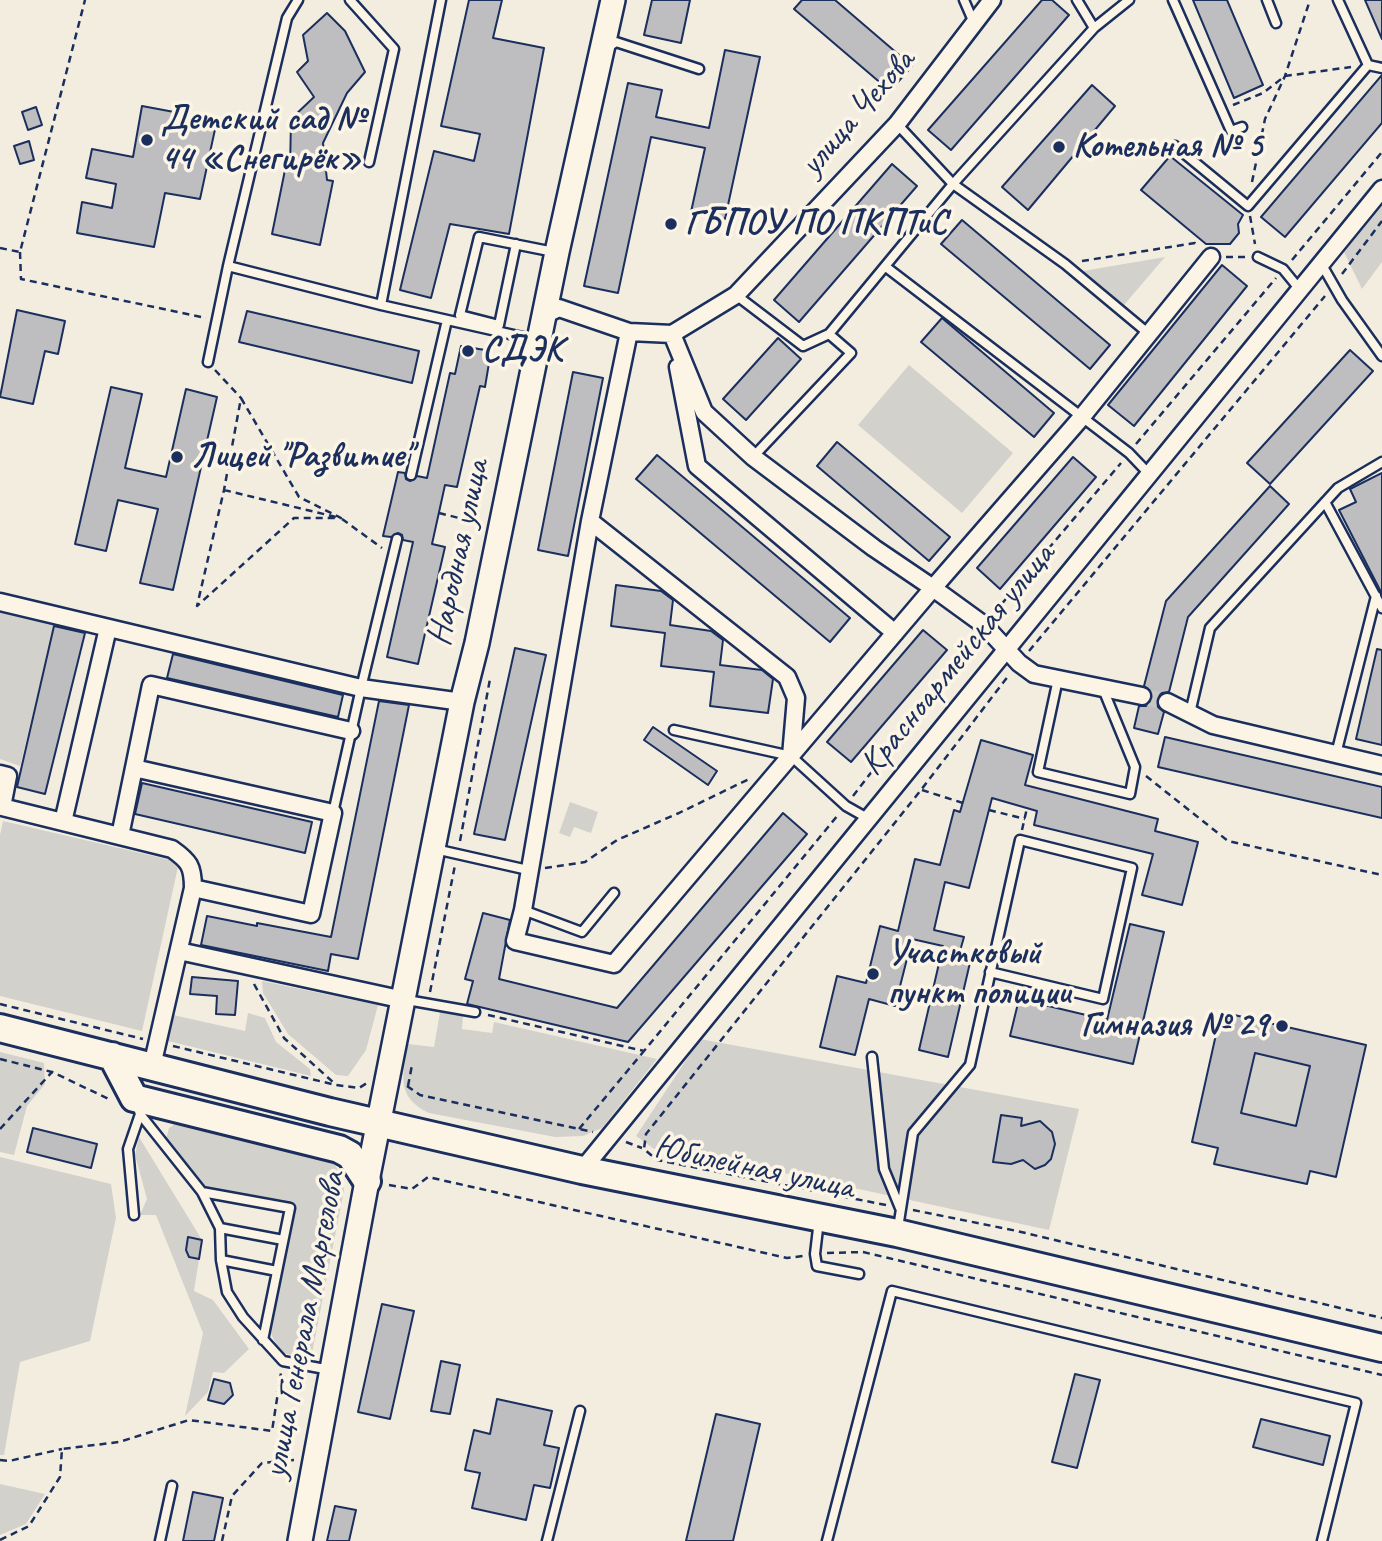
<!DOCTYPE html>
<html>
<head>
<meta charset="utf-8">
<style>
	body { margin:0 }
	canvas { display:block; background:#f3ede0 }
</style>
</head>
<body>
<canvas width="1382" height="1541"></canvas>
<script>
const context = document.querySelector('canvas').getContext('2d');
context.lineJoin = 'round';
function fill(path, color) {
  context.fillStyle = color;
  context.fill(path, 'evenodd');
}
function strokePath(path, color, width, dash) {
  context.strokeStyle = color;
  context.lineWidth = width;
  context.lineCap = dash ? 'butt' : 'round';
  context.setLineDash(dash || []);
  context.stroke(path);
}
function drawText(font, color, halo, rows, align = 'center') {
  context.font = font + ' Caveat,sans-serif';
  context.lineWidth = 7;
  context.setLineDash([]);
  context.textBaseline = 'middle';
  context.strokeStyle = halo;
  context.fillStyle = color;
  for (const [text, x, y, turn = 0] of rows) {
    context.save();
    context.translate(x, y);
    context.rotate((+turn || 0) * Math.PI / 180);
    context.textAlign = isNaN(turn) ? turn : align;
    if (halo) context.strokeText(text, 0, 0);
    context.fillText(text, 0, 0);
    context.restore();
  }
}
const green = new Path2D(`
	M1382,201V262L1362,289L1344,252Z
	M1165,257L1124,305L1083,271Z
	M909,365L1013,453L962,513L858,425Z
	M0,607L56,620L20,766L0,759Z
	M570,802L598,812L591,833L574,827L570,837L559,833Z
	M3,821L179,862L142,1031L0,996V835Z
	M262,981L378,1005L366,1050L348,1076L336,1075L288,1034L263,993Z
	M440,1012L463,1015L462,1029L492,1033L494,1022L657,1059L602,1128L583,1136L555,1137L429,1113C395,1097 403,1075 408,1044L434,1047Z
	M248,1013L265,1018L276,1042L310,1069L311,1076L168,1041L173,1015L245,1031Z
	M700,1039L1079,1109L1049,1230L761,1168L654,1149L636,1136Z
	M0,1052L44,1063L45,1084L27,1106L14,1155L0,1152Z
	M1255,1053L1310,1066L1296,1126L1241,1113Z
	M182,1120L330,1158L340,1173L344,1190L312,1353L304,1357L280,1353L268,1327L291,1205L206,1189L166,1139L169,1128Z
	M139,1137L202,1240L188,1238L186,1250L189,1257L199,1259L194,1291L213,1300L249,1349L224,1373L213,1372L208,1392L185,1416L203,1333L156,1215H140L147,1199L135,1155Z
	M0,1157L111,1184L116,1218L90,1341L20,1362L4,1455H0Z
	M0,1484L45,1494L26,1524L0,1535Z`);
const building = new Path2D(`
	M469,0H502L493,38L544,48L509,234L450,224L431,298L400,290L434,151L474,161L480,134L441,126Z
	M652,0H690L681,43L644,35Z
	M802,0H835L912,66L890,91L794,9Z
	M1042,0H1052L1069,15L951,150L928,130Z
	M1193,0H1227L1263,85L1234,98Z
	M1365,0H1382V39Z
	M327,13L345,31L365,72L347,93L323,143L327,180L333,181L320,245L272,234L285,170L290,171L291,119L314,97L297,72L308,61L303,35Z
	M725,50L760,57L725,219L691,212L705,148L651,137L618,293L584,286L628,83L662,90L656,117L709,128Z
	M1382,75V123L1285,237L1261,217Z
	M1092,85L1115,106L1028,210L1002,187Z
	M142,106L217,120L200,199L165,193L154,247L77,233L82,202L112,208L116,184L86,178L92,149L133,157Z
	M36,107L42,125L28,130L22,112Z
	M29,141L34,160L20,164L14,146Z
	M1170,156L1243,215L1238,224L1239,233L1230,244H1206L1141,190Z
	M892,164L917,186L799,322L774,300Z
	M962,220L1110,345L1090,369L941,244Z
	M1222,265L1247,286L1134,426L1108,405Z
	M17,310L65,321L58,354L45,351L33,404L0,397Z
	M247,311L419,351L412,383L239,342Z
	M942,318L1054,413L1034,437L921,342Z
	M778,338L801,359L746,420L723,399Z
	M461,346L491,351L485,387L480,386L457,487L445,485L432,544L445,547L418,664L387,657L413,542L403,540L402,535L398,533L391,537L383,536L398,472L405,473L406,479L410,481L417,476L427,478L450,373L455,374Z
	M1350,350L1373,371L1270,484L1247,463Z
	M573,372L603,378L568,556L538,550Z
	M111,387L142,394L125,468L166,477L186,389L217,397L173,590L140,583L158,509L118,500L106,551L75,544Z
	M837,442L950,537L929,561L817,466Z
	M657,455L850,618L830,642L636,479Z
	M1073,457L1096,477L1000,589L977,568Z
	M1382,473V594L1339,510L1356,502L1350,489Z
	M1270,486L1289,504L1188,617L1169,692L1162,693L1157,698L1158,707L1164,712L1158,734L1134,728L1139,706H1146L1152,699V692L1144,686L1166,601Z
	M616,585L661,591L673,600L670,625L711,631L723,640L720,665L762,670L773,679L768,713L710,706L714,672L661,666L665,633L611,626Z
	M54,626L85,633L45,794L17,787Z
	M923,630L947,650L851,762L827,742Z
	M515,648L546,655L505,840L474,834Z
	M1377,649L1382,650V745L1356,739Z
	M173,654L343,695L338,717L167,678Z
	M379,701L409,705L358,959L331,954L328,971L201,945L207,916L257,926V923L331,937Z
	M653,727L717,771L708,785L644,740Z
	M1165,737L1382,787V818L1158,767Z
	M981,740L1033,755L1025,785L1158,819L1155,831L1198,842L1182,905L1142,895L1153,854L1034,825L1037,811L992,798L969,888L945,882L934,930L964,937L960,951L972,954L948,1057L919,1050L943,946L912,939L895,1006L869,999L855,1055L820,1047L837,976L866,983L880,926L898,931L915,859L940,865L954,810L960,812Z
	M142,783L312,822L305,853L135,814Z
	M783,813L807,834L628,1042L467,1004L473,981L465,979L483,913L510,920L499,979L617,1008Z
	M1130,924L1164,932L1133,1064L1010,1036L1019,999L1107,1020Z
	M192,977L238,981L235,1015L216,1014L217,996L190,994Z
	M1221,1012L1366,1045L1336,1177L1310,1171L1307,1184L1214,1164L1218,1148L1192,1142ZM1255,1053L1310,1066L1296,1126L1241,1113Z
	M1001,1115L1022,1118L1021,1126L1040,1121L1052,1132L1055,1144L1051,1159L1045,1165L1035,1169L1023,1160L1011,1164L993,1162Z
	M33,1128L97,1144L91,1168L27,1152Z
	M188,1237L202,1240L199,1259L189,1257L186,1250Z
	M382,1304L414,1311L390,1419L358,1412Z
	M441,1361L460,1365L450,1414L431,1411Z
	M1075,1374L1100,1380L1077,1468L1052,1462Z
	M214,1379L230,1383L233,1395L224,1404L208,1400Z
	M497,1399L552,1411L544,1445L559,1448L550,1488L534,1485L526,1520L472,1508L480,1473L465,1470L474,1430L490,1434Z
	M716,1414L760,1424L733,1541H686Z
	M1261,1419L1330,1436L1323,1465L1253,1447Z
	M193,1492L223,1498L214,1541H183Z
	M335,1506L356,1510L349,1541H327Z`);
const streetTunnel = new Path2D(`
	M1142,696L1167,702`);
const path = new Path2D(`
	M1233,105L1263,93L1285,76L1351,67
	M1252,182L1265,119L1285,76L1310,0
	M1250,216L1255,244
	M0,248L20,252L85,0
	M20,252L21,279L206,318
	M1226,257H1247
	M1292,260L1382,152
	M1082,261L1195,243L1199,246
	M1342,274L1382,221
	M215,370L241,398
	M241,398L299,497L341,518H294L197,606L224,490Z
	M1136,444L1276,278
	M224,490L336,517
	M439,513L483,524
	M342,519L382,548
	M994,613L1121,463
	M1029,651L1325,296
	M1146,776L1228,841L1382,875
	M922,790L963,803
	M853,796L975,637
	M989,810L1025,819
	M1022,830L1027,808
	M460,841L490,679
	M545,868L585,862L617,840L679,813L749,779
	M254,984L284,1038L334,1083
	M430,992L455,865
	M0,1004L143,1039
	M488,1015L644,1051L838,815
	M173,1046L336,1085L359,1088L367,1083
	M0,1059L52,1072L111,1100
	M407,1086L420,1095L593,1132
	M408,1086L412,1065
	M0,1129L52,1072
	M579,1129L644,1051
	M626,1142L642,1148
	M389,1185L412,1189L428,1177L787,1258L803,1256
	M886,1205L657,1160L644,1149L646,1134L921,790L1009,675
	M913,1210L1017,1231L1382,1318
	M827,1253L863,1252L1382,1375
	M0,1460L9,1461L62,1449
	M0,1540L29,1526L60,1477L62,1449L119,1442L189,1420L272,1431L281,1373
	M222,1541L232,1496L262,1463L294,1460`);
const lane = new Path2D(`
	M350,0L394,49L369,162
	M964,0L974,23
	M1173,0L1231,131L1242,127
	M1267,0L1276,23
	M1094,28L1129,0
	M608,47L616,42L699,69
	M1368,65L1382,68
	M897,124L953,184L1065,264L1149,334
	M1175,146L1248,206L1368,65L1338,0
	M516,244L499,325L460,315L479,237L554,252
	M1258,257L1283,269L1301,291
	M1322,265L1342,300L1382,356
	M228,266L381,305L536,340
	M886,267L1129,453L1150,475
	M736,295L803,346L829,334
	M381,305L441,0
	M208,362L228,266L287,18L298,0
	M753,457L851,353L829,334L953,184L1094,28L1077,0
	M411,475L447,320
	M1325,502L1382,608
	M1058,679L1038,772L1130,794L1135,767L1103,689
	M1190,713L1210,628L1338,488L1382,462
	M674,730L791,756L846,806L869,819
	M1336,754L1376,596
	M333,813L361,688L397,539
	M435,849L528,870
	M523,910L582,932L614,893
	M407,1000L475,1012
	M872,1057L884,1169L900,1208
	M137,1105L140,1114L202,1192L220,1228L221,1260L227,1292L243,1317L283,1361L330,1370
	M202,1192L290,1208L263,1340
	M134,1215L128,1149L140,1114
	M819,1220L815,1254L817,1266L859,1274
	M220,1228L283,1240
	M898,1228L913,1133L970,1065L1020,840L1132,868L1103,999L990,972
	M221,1260L277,1271
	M160,1541L172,1486
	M547,1541L580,1411
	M827,1541L892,1291L1356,1403L1322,1541`);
const street = new Path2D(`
	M544,315L559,308L629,332L672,334L736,295L897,124L992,0
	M629,332L590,521L523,910L515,941L614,964L933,588L984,625L1019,663L1034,674L1142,696
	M672,334L704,412L753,457L874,548L933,588L1081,418L1211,257
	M678,367L697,466L895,633
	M590,521L787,677L796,698L791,756
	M0,602L361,688L462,702
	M1167,702L1213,725L1382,765
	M134,768L333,813L311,914L193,888
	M0,774L8,776L2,807L172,849C189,861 193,866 193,888L152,1066
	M63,822L108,628
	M120,836L151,685L351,731
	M179,951L404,1000
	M582,1170L1382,189`);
const secondary = new Path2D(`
	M300,1541L367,1181L462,702L477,643L557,252L613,0`);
const primary = new Path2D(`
	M0,1028L330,1112L582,1170L897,1233L1382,1348
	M112,1056L134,1098L339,1149L350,1155L367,1181`);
const markers = [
	[147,140,7,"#1b2f5e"],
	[1059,147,7,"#1b2f5e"],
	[671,224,7,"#1b2f5e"],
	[468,351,7,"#1b2f5e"],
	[177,457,7,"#1b2f5e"],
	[873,974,7,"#1b2f5e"],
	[1282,1026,7,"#1b2f5e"]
];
const streetNames = [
	["улица Чехова",858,113,-49],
	["Народная улица",459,553,-78],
	["Красноармейская улица",958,660,-51],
	["Юбилейная улица",754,1168,12],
	["улица Генерала Маргелова",305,1325,-79]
];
const poiNames = [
	["Детский сад №",161,120],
	["44 «Снегирёк»",161,160],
	["Котельная № 5",1073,147],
	["ГБПОУ ПО ПКПТиС",685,224],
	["СДЭК",482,351],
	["Лицей \"Развитие\"",191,457],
	["Участковый",887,954],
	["пункт полиции",887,994],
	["Гимназия № 29",1268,1026,"right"]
];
fill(green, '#d3d1cc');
fill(building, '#bebec0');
strokePath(building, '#1b2f5e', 2);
strokePath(streetTunnel, '#c8c7c6', 16, [16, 8]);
strokePath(lane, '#1b2f5e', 13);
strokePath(street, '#1b2f5e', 21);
strokePath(secondary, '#1b2f5e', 28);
strokePath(primary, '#1b2f5e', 32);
strokePath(path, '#1b2f5e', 2.5, [7, 5]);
strokePath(lane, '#fcf5e5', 8);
strokePath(street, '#fcf5e5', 16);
strokePath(secondary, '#fcf5e5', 23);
strokePath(primary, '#fcf5e5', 26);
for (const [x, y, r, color] of markers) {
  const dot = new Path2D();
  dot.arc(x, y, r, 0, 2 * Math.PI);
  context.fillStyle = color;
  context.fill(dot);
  strokePath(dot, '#fcf5e5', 2.5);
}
drawText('35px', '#1b2f5e', '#fcf5e5', streetNames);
drawText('bold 35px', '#1b2f5e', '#fcf5e5', poiNames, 'left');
</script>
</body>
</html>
